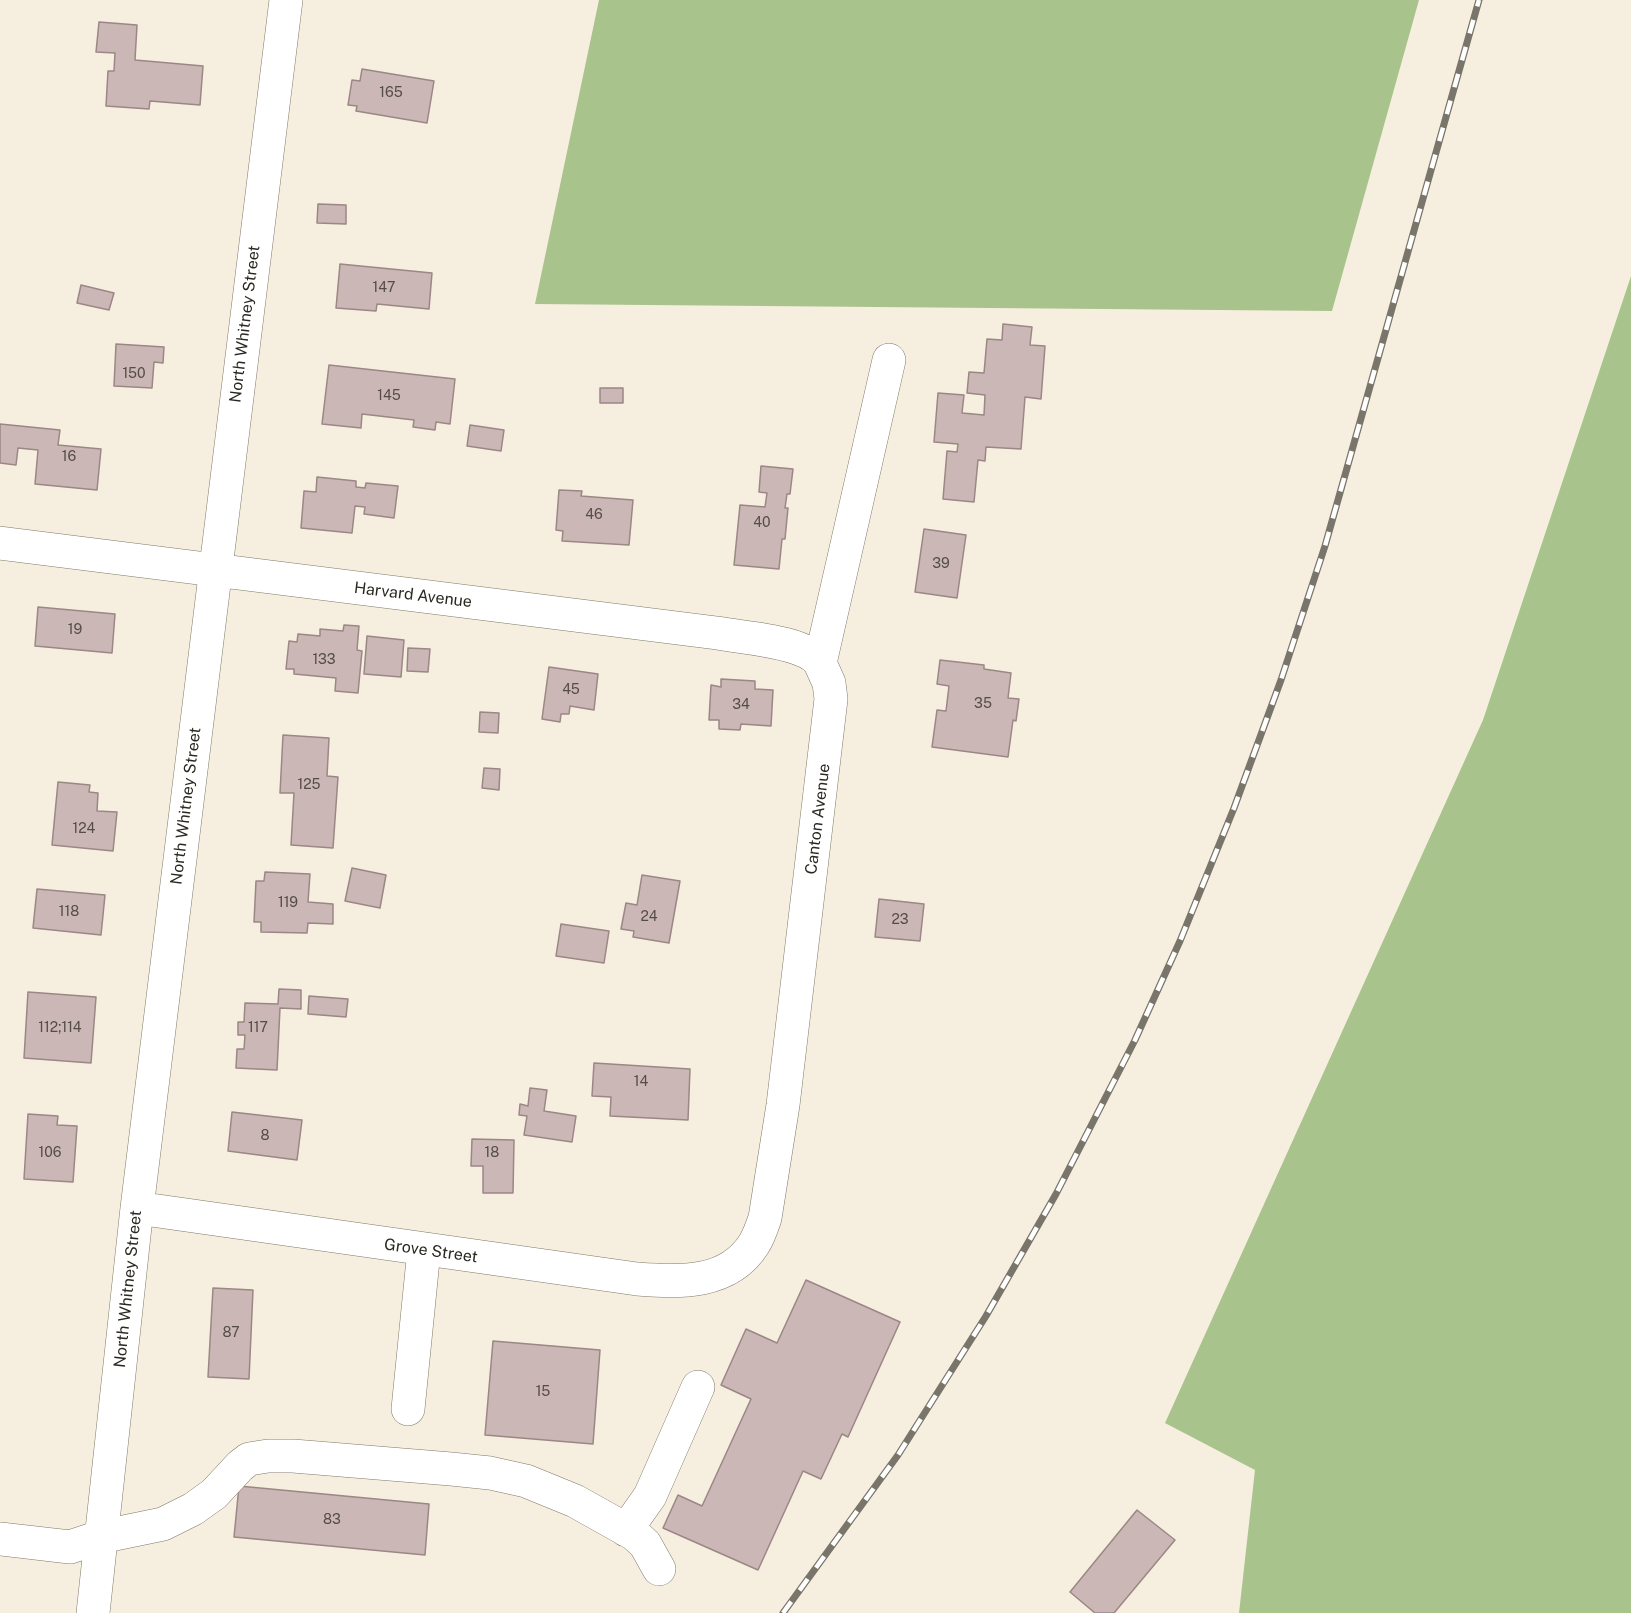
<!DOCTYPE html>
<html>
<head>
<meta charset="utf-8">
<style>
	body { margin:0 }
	canvas { display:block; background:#f6eede }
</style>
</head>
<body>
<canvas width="1631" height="1613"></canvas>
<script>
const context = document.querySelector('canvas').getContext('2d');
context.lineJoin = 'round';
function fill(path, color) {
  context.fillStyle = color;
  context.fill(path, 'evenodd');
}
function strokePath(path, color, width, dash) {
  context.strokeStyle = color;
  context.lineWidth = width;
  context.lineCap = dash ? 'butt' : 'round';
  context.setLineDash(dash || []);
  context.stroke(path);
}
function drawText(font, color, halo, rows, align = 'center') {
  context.font = font + ' "Public Sans",sans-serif';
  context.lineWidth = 4.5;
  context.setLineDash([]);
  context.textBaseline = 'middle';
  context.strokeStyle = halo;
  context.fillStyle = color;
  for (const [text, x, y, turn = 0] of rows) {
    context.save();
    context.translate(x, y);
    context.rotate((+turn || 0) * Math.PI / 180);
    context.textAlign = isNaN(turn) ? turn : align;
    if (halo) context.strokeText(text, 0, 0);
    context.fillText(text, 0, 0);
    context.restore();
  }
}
const forest = new Path2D(`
	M599,0H1419L1332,311L535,304Z
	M1631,276V1613H1239L1255,1470L1165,1423L1483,720Z`);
const building = new Path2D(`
	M99,22L137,25L135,60L203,66L200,105L150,101L149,109L106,106L108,71H114L115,53L96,52Z
	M362,69L434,81L427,123L356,111L357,106L348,105L352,80L360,81Z
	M318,204L346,205V224L317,223Z
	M340,264L432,273L429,309L377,304L376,311L336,308Z
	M81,285L114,293L109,310L77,303Z
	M1003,324L1032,327L1030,345L1045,346L1041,399L1025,397L1021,449L986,447L985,461L978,460L974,502L943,499L947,451L957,452L958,444L934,442L938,393L964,395L962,413L984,415L985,395L967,393L969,372L984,373L987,339L1002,340Z
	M116,344L164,347L163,363L154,362L152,388L114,386Z
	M329,365L455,379L450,424L436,422L435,430L413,427L414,420L362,414L361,428L322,424Z
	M600,388H623V403H600Z
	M0,424L60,430L58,445L101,449L97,490L35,484L38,450L18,448L16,465L0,463Z
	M470,425L504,430L501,451L467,446Z
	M761,466L793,469L790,494H787L785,508H788L785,539H782L779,569L734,565L740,505L765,507L767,493L759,492Z
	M317,477L356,481V487L365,488L366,483L398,486L394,518L364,514L365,507L355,506L352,533L301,528L304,491L316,492Z
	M559,490L582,491L581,496L633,500L629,545L562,541L563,531L556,530Z
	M924,529L966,535L957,598L915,592Z
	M38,607L115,614L112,653L35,646Z
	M344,625L359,626L357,650L362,651L358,693L335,691L336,678L294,674V669H286L289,641L297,642L298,634L320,636V629L343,631Z
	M367,636L404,640L401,677L364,674Z
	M408,648L430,649L428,672L407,671Z
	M940,660L984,665V669L1011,673L1008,698L1019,699L1016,721L1013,720L1008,757L932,747L937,710L946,711L949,686L937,684Z
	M549,667L598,674L594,710L570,706L569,714H561L560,722L542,719Z
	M721,679L755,681V689L773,690L771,726L741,724L740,730L719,729V720H709L711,685L721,687Z
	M480,712L499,713L498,733L479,732Z
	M283,735L329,738L327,776L338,777L333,848L291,845L294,793H280Z
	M484,768L500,769L499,790L482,788Z
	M58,782L90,785L89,792L98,793L97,811L117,812L113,851L52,845Z
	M352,868L386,875L380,908L345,901Z
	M265,872L310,874L308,902L333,904V924L308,923L307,933L261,932V922H254L256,881H264Z
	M642,875L680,881L669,943L633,937L634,931L621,929L626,903L637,905Z
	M37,889L105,895L101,935L33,928Z
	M879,899L924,904L920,941L875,937Z
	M561,924L609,931L604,963L556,956Z
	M279,989L301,990V1009L280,1008L277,1070L236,1068L237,1049H244L245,1035H238V1022H244L245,1003L278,1004Z
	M28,992L96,997L91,1063L24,1058Z
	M309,996L348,999L346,1017L308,1014Z
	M594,1063L690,1069L688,1120L610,1116L611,1097L592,1096Z
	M530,1088L547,1090L544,1111L576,1116L572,1142L524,1135L527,1116L519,1115L520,1104L528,1106Z
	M232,1112L302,1120L297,1160L228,1151Z
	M28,1114L58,1116L57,1125L77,1126L73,1182L24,1179Z
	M472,1139L514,1140L513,1193H483V1166H471Z
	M806,1280L900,1322L848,1437L842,1434L821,1479L803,1471L758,1570L663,1528L678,1495L702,1506L751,1399L721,1385L746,1329L777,1343Z
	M213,1288L253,1290L249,1379L208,1377Z
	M493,1341L600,1350L593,1444L485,1435Z
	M239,1486L429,1504L425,1555L234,1537Z
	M1137,1510L1175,1540L1114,1613H1095L1070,1592Z`);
const minor = new Path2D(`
	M0,543L717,633C744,638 806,641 820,663
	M137,1208L637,1279C680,1282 728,1285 754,1244C759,1236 762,1227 765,1218L783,1105L831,699L829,683L820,663L889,360
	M408,1409L424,1250
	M626,1530L650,1496L698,1387
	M0,1539L70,1547L100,1537L163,1524L193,1509L214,1494L240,1466L249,1459L268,1456H293L451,1469L490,1473L526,1481L575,1501L634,1534L645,1544L659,1569
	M93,1613L137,1208L286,0`);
const rail = new Path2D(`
	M783,1613L898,1455L986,1316L1056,1194L1135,1040L1180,941L1234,808L1281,680L1325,546L1479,0`);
const numberNames = [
	["165",391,93],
	["147",384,288],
	["150",134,374],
	["145",389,396],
	["16",69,457],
	["46",594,515],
	["40",762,523],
	["39",941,564],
	["19",75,630],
	["133",324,660],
	["45",571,690],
	["35",983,704],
	["34",741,705],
	["125",309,785],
	["124",84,829],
	["119",288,903],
	["118",69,912],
	["24",649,917],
	["23",900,920],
	["112;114",60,1028],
	["117",258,1028],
	["14",641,1082],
	["8",265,1136],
	["106",50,1153],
	["18",492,1153],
	["87",231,1333],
	["15",543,1392],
	["83",332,1520]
];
const streetNames = [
	["North Whitney Street",245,324,-83],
	["Harvard Avenue",413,595,7],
	["North Whitney Street",186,806,-83],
	["Canton Avenue",818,819,-83],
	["Grove Street",431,1251,8],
	["North Whitney Street",128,1289,-84]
];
fill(forest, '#a9c38c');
fill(building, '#cbb7b6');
strokePath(building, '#9b8786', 1.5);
strokePath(minor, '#80796a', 34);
strokePath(minor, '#fff', 33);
strokePath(rail, '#7a756b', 7);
strokePath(rail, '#fff', 4.5, [14]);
drawText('14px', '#534c47', null, numberNames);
drawText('16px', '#2b2822', '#fff', streetNames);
</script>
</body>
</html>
